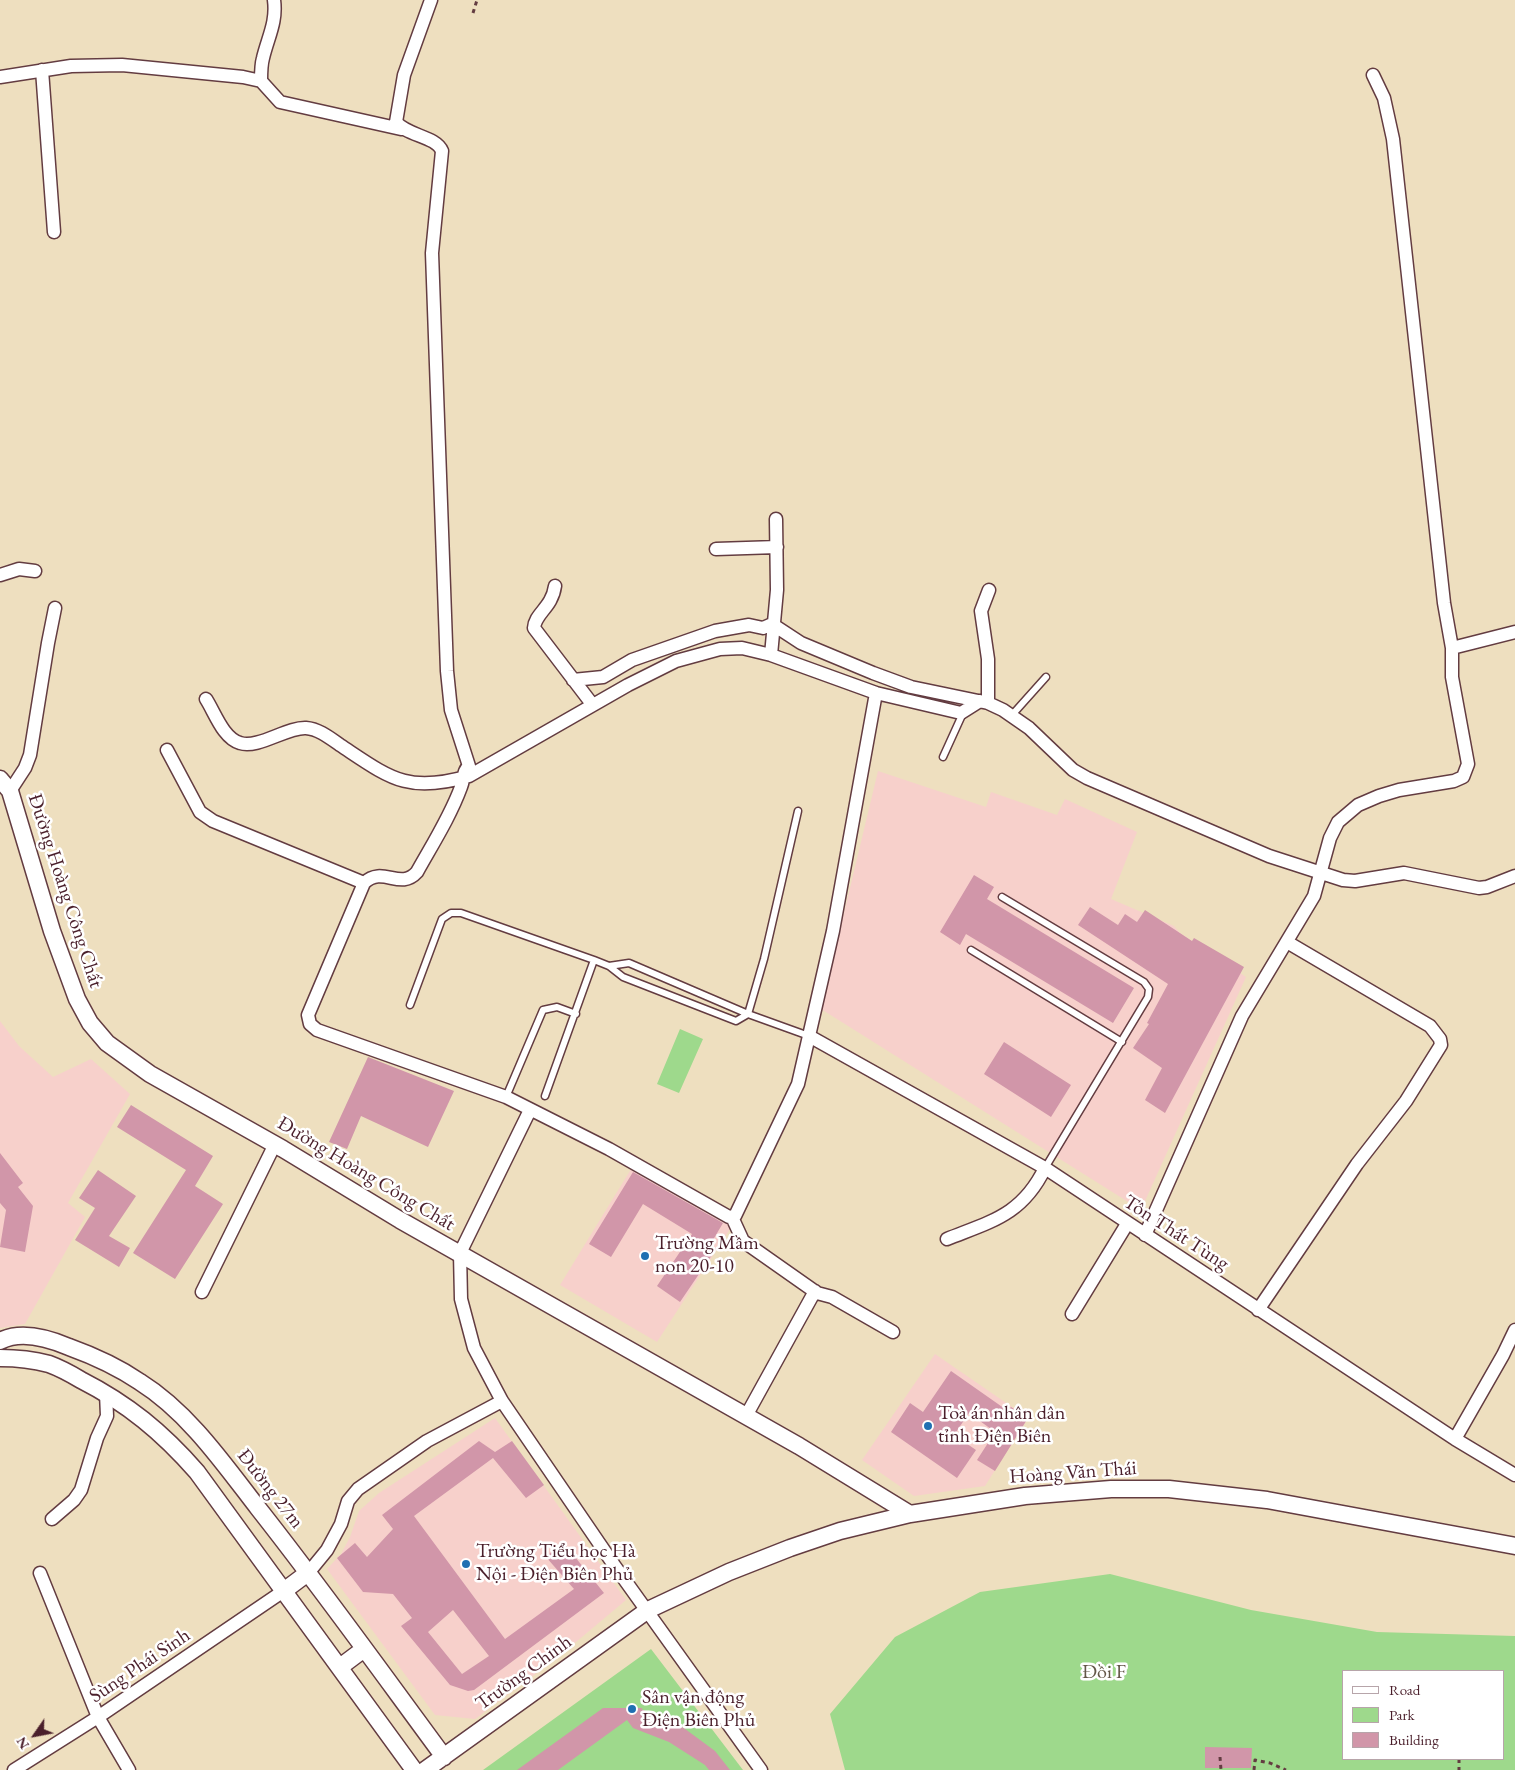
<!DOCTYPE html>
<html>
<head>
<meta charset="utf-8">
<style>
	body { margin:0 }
	#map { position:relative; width:1515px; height:1770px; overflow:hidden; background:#eedfbf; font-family:"EB Garamond",serif }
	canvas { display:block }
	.legend { position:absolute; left:1342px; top:1670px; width:162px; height:90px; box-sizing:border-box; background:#fff; border:1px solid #b7a5aa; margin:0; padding:6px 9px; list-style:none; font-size:15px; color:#4a1f2b }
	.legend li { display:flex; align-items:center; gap:10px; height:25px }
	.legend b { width:25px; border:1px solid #b7a5aa }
	.north { position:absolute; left:10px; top:1710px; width:50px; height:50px; -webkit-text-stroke:4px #fff; paint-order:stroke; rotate:237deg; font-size:14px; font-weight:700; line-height:20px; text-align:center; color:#4a1f2b }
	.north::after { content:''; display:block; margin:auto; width:18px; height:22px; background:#4a1f2b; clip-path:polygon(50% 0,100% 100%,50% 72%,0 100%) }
</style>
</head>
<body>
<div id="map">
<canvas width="1515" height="1770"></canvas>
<ul class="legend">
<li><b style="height:6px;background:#fff"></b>Road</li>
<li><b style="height:14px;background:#9ed98c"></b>Park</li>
<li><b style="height:14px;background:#d196a9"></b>Building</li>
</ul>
<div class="north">N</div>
</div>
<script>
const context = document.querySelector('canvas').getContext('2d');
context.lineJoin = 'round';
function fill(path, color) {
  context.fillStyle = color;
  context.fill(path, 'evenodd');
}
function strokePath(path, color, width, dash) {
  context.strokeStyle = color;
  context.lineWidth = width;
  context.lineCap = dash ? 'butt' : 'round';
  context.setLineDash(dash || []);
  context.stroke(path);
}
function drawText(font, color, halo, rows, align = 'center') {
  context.font = font + ' "EB Garamond",serif';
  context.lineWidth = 5;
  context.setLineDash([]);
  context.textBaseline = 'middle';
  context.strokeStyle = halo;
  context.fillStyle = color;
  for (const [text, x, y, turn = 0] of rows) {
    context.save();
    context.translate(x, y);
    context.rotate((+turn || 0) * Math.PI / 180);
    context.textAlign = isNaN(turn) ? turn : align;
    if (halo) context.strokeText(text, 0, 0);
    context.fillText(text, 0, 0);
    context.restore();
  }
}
const built = new Path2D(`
	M878,771L986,807L991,792L1057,815L1065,799L1137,832L1111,899L1174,926L1180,933L1246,977L1141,1210L821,1009Z
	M0,1021L19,1046L53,1077L91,1059L130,1094L68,1203L85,1217L25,1324L0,1328Z
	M633,1166L732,1226L657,1342L560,1285Z
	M935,1354L1028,1418L985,1486L914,1496L862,1460Z
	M495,1418L626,1600L557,1658L475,1719L435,1715L327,1569L341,1554L350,1537L359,1511L379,1493Z`);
const green = new Path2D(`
	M680,1029L703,1039L679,1093L657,1084Z
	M1110,1574L1251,1610L1377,1632L1515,1636V1770H845L830,1714L895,1637L980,1592ZM1344,1671H1504V1759H1344Z
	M651,1649L743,1770H483Z`);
const building = new Path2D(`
	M974,875L994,887L987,899L1134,988L1113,1023L966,934L960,945L940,932Z
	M1090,907L1118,925L1125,914L1137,922L1145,910L1192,941L1194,938L1244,967L1165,1113L1145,1100L1162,1068L1133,1048L1149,1024L1147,1023L1168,984L1078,925Z
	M1004,1042L1071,1085L1051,1117L984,1074Z
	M368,1057L454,1091L428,1147L361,1116L347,1149L329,1142Z
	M131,1105L213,1156L195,1186L223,1204L175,1279L133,1253L186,1170L117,1127Z
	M0,1153L23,1183L18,1187L33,1206L25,1252L0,1247L6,1210L0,1203Z
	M98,1170L136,1196L109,1236L130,1248L119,1267L75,1240L95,1208L79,1198Z
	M633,1172L723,1223L710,1245L716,1249L680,1302L657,1286L692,1234L643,1204L611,1257L589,1244Z
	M951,1371L1008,1411L1011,1407L1028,1418L995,1471L977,1460L995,1432L969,1413L954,1435L976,1450L957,1478L891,1432L910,1403L923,1412Z
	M479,1441L495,1452L512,1441L544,1485L526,1498L493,1458L414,1516L505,1639L574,1589L546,1557L563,1542L604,1593L474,1690L468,1691L450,1685L401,1626L412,1618L393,1594L363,1592L337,1558L355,1543L367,1557L393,1529L382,1515ZM453,1610L489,1656L462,1674L428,1632Z
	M603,1708H643L641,1709L677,1723L715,1751L730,1770H709L705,1765L669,1742L633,1728L627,1720L558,1770H517Z
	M1205,1747L1252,1748L1251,1768H1205Z`);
const path = new Path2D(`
	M473,13L477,0
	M1220,1757L1221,1770
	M1459,1759V1770
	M1254,1770L1255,1760L1270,1763L1286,1770`);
const service = new Path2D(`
	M1012,715L1046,677
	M943,757L963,713
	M1002,897L1144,982L1149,989L1148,997L1045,1168
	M971,950L1122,1042
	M609,966L629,963L748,1014L809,1036
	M410,1005L442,919L451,913H461L594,960L609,966L623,977L736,1021L748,1014L764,959L798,811
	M545,1096L594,960
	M506,1097L543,1010L557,1007L576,1014`);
const minor = new Path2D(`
	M431,0L404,75L396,122C407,136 436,136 442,151L432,253L447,671L451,710L469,766C463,770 464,780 461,787C450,817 432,845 417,872C400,891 383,865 364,883L308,1015L310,1024L317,1030L506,1097L609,1149L729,1217L735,1216L798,1084L833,931L876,693
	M42,70L54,232
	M1373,75L1384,98L1393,139L1444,603L1452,648
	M0,77L71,66L122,65L243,77L261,81L280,102L401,129
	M261,81C261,74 261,65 263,58C268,37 277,22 274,0
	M716,549L777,547
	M0,575L19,569L35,571
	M555,586C552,608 535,613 534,628L592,704
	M771,655L777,590L776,519
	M573,680L603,677L632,660L715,631L749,625L763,628L772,624L801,643L873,673L911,687L988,703L1003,710L1029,728L1073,770L1087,778L1269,856L1343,880L1355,881L1404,873L1479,888L1487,887L1515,876
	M206,699C215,713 223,738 240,743C258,749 287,727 306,728C319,729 330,738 340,745C390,778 407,794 469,776L628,685L676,661L720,649L742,648L771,655L876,693L961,713L980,701
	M988,703V659L981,611L989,590
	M167,750L200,812L213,821L364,883
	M10,791L25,768L30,755L48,643L55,608
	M809,1036L1045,1168L1455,1439L1515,1475
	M530,1110L460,1253L461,1299L474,1348L502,1401L614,1565L761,1770
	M732,1217L743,1241L817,1293L832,1297L893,1332
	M1145,1235L1242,1016L1314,896L1330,838L1338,822L1358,805L1379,796L1399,790L1454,781L1463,777L1468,764L1452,677V648L1515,632
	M947,1239C992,1221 1022,1215 1045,1168
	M202,1292L275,1144
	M1258,1310L1357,1164L1406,1101L1441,1045L1440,1039L1430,1026L1287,942
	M1072,1314L1127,1224
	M746,1416L815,1291
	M1455,1439L1503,1355L1515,1330
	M52,1519L74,1500L81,1490L97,1438L107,1416L106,1393
	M309,1572L327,1550L341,1524L348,1501L358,1489L427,1441L502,1401
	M40,1573L98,1717L129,1770
	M14,1770L98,1717L285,1590`);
const tertiary = new Path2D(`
	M0,779L10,791L52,931L77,999L90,1023L107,1043L150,1074L283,1149L400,1220L799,1446L910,1514
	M0,1341C21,1330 48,1338 69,1347C94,1356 118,1367 140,1382C188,1412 224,1464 258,1508C322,1589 382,1673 444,1757
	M0,1358C16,1358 34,1360 49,1364C60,1368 71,1374 81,1380C128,1404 162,1432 197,1472L414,1770
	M285,1590L309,1572
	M340,1667L364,1649
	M425,1770L648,1610L729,1572L790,1548L840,1531L910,1514L1025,1496L1111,1489H1169L1267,1500L1515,1546`);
const markers = [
	[645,1256,5,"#1f6fb2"],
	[928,1426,5,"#1f6fb2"],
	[466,1564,5,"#1f6fb2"],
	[632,1709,5,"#1f6fb2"]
];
const streetNames = [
	["Đường Hoàng Công Chất",65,891,72],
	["Đường Hoàng Công Chất",366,1174,31],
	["Tôn Thất Tùng",1176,1233,33],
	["Hoàng Văn Thái",1073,1473,-4],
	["Đường 27m",270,1489,52],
	["Sùng Phái Sinh",140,1666,-34],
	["Trường Chinh",524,1673,-36]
];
const poiNames = [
	["Trường Mầm",655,1244],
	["non 20-10",655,1267],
	["Toà án nhân dân",938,1414],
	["tỉnh Điện Biên",938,1437],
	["Trường Tiểu học Hà",476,1552],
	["Nội - Điện Biên Phủ",476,1575],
	["Sân vận động",642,1698],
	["Điện Biên Phủ",642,1721]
];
const parkNames = [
	["Đồi F",1104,1673]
];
fill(built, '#f7d0cb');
fill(green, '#9ed98c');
fill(building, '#d196a9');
strokePath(service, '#633c41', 9);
strokePath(minor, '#633c41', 15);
strokePath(tertiary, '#633c41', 19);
strokePath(path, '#633c41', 3, [4, 4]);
strokePath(service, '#fff', 6);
strokePath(minor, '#fff', 12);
strokePath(tertiary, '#fff', 16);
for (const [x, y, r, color] of markers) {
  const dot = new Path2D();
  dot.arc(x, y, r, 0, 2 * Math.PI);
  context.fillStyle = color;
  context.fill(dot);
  strokePath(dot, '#fff', 2);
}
drawText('20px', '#4a1f2b', '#fff', streetNames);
drawText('20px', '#4a1f2b', '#fff', poiNames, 'left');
drawText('20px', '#635748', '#fff', parkNames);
</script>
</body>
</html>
